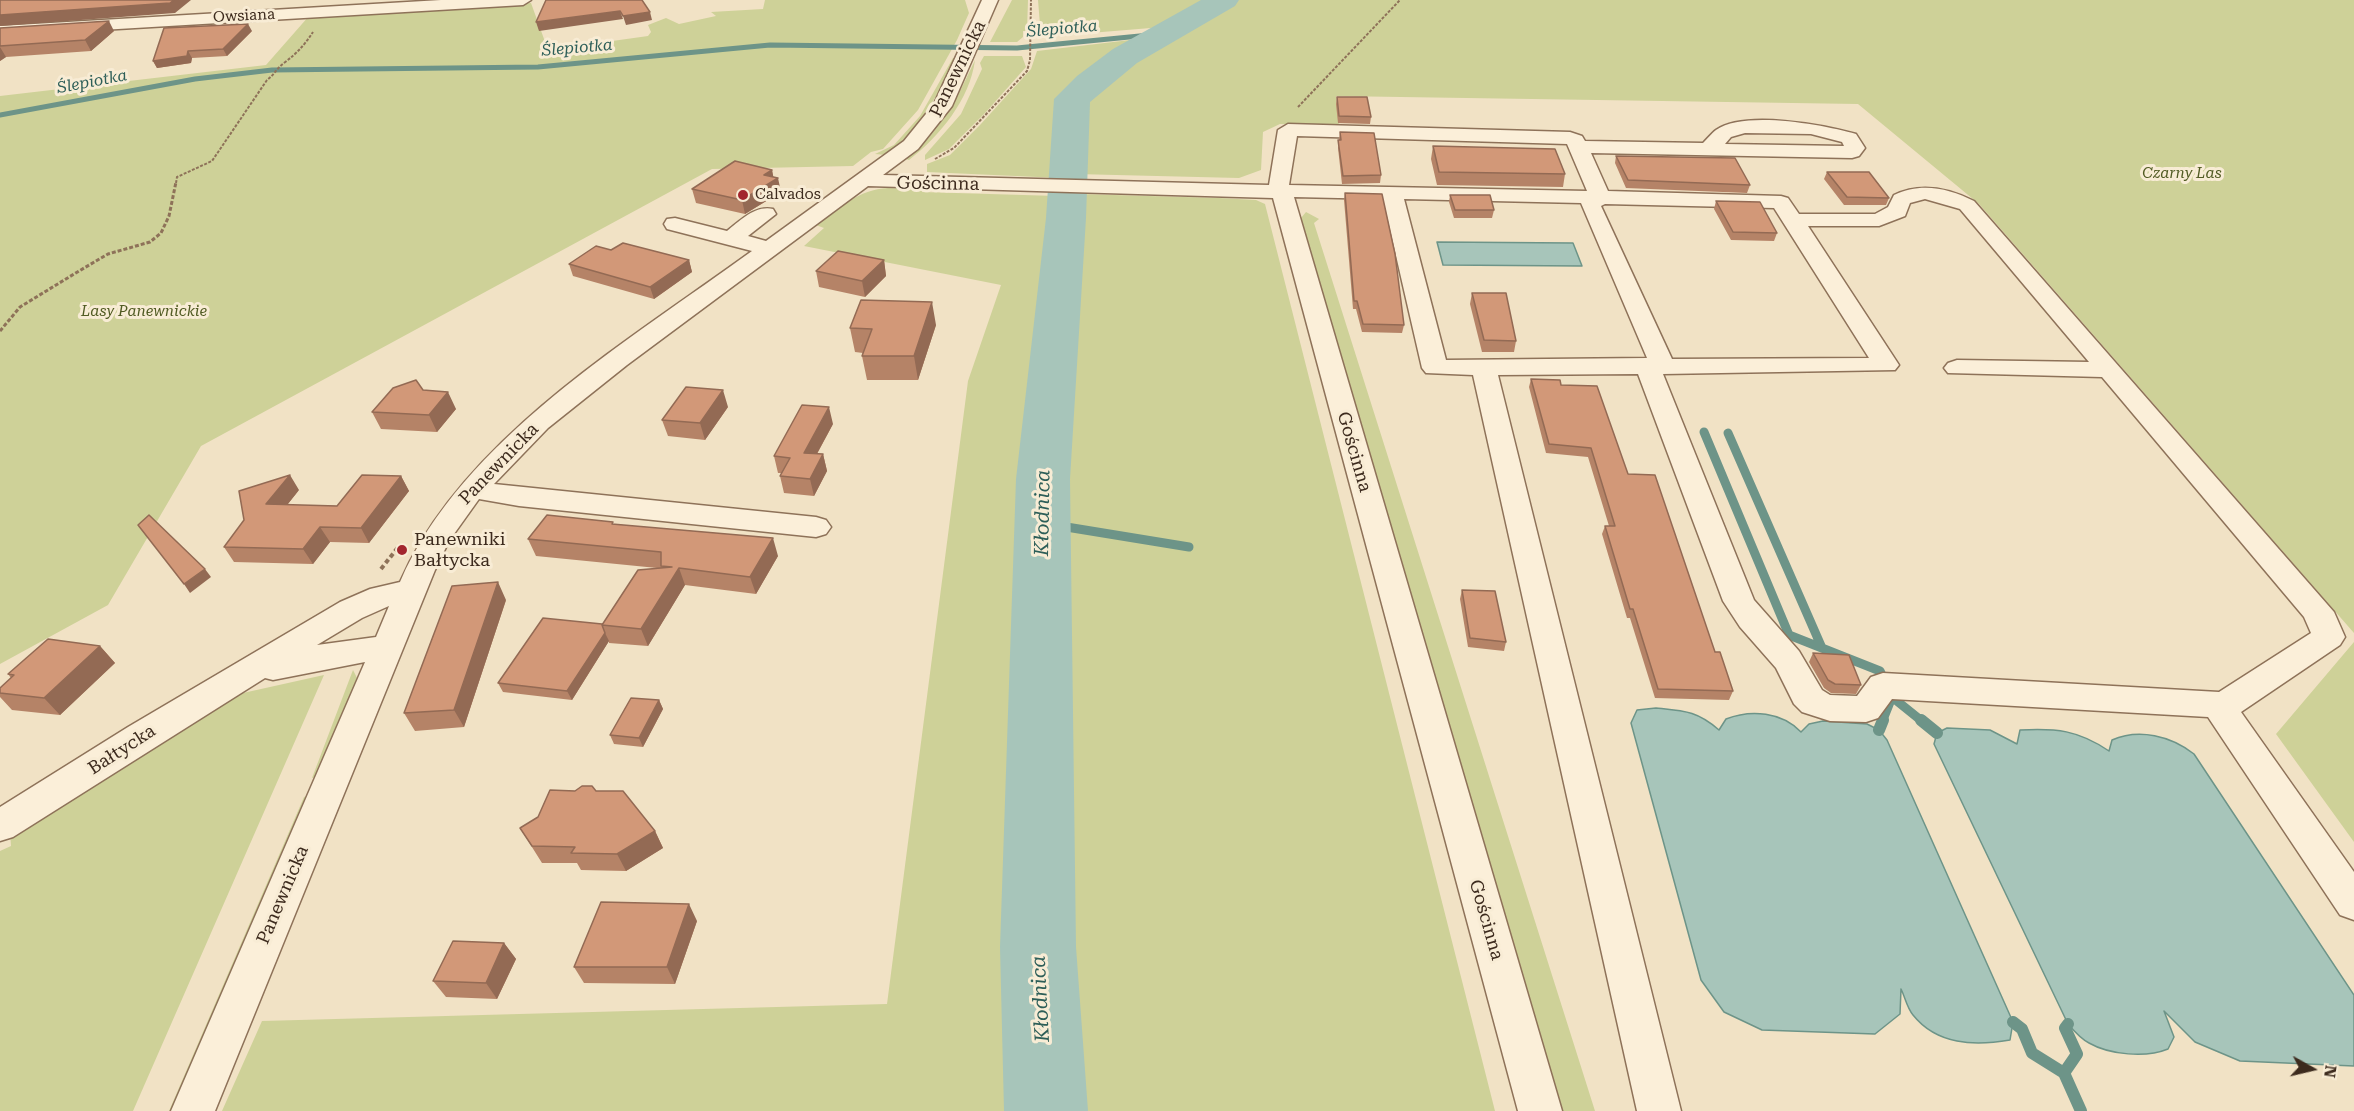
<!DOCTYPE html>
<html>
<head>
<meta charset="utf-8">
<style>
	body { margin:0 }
	#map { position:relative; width:2354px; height:1111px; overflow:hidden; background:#f1e2c5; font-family:"Roboto Serif",serif }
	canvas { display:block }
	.north { position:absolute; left:2282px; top:1039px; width:60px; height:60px; -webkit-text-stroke:4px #f8ecd5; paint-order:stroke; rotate:98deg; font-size:16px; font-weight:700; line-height:24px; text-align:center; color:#3d2b1e }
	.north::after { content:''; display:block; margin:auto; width:21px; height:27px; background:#3d2b1e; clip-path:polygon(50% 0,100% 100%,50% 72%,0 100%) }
</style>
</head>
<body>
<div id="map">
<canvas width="2354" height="1111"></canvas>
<div class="north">N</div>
</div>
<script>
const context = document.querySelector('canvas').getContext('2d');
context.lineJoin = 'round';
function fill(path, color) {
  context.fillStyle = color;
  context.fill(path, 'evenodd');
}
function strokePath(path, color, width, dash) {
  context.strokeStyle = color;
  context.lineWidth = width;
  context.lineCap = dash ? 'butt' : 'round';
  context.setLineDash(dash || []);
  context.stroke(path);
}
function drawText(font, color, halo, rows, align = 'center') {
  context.font = font + ' "Roboto Serif",serif';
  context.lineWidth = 6;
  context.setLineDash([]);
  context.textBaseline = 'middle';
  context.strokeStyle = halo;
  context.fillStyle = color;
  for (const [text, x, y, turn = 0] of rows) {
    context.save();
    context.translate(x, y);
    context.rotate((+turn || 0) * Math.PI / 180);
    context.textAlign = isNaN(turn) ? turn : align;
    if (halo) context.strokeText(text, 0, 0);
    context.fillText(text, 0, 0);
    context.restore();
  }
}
const green = new Path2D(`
	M765,0H965L969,13L957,40L918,110L883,149L871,152L853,166L712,169L201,446L108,605L0,664V96L266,65L309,16L531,3L548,50L648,36L651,32L648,25L666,18L679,24L716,16L711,12L763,9Z
	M1012,0H1028L1027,31H1023V37L1017,42H990Z
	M1038,0H1208L1163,27L1041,37Z
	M1230,0H2354V633L1979,204L1858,104L1336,96L1339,125L1280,124L1263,132L1261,170L1239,178L1075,174L1079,100C1121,56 1177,29 1230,0Z
	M1147,38L1088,76L1064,105L1060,178L927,172V164L950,155L980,125L1031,69L1037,51Z
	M984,56H1022L1026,67L986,112L949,149L925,160V155L961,114L982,69L980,63Z
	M953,58H956C938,95 920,129 887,155L875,154L894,145L920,116Z
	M975,60C970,99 940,136 909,160L906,159C940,132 957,99 975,60Z
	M888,188L923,189L922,192L1057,196L1028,492L1023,951L1026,1111H222L262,1021L887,1004L968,381L1001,285L804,246L824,228L816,225C838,209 859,189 888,188Z
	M1079,194L1219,198L1256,200L1265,204L1495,1111H1057L1053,905V476Z
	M1306,212L1319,219L1314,223L1595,1111H1562L1301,218Z
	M2354,642V842L2276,734Z
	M353,670L357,678L316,777L312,778Z
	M324,675L133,1111H0V851L11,846L10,831L234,695Z
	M308,796L172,1111H169L304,797Z`);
const water = new Path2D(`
	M1437,242L1573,243L1582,266L1443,265Z
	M1656,708C1685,711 1697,711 1719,730L1726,719C1751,709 1782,712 1801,732L1809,724L1823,721L1867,724L1879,730L1887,740L2013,1022L2010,1040C1974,1046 1937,1045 1913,1015C1907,1008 1905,997 1901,989L1900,1014L1875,1034L1762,1030L1724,1012L1701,980L1631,723L1637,710Z
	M1947,728L1990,730L2017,744L2020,730C2056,728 2078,730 2109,751L2112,740C2139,728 2171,736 2194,754L2354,995V1066L2240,1061L2195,1042L2164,1011L2174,1037L2168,1049C2146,1058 2110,1055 2089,1043C2081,1039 2074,1031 2068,1024L1934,744L1937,733Z`);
const streamFar2 = new Path2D(`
	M0,115L195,79L272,70L538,67L770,45L1017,48L1160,34`);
const streamFar1 = new Path2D(`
	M1704,432L1789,635L1880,671L1892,697L1923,722
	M1728,433L1822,648
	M1042,523L1189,547
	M1882,722L1892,697`);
const stream = new Path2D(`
	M1921,720L1937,733
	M1879,730L1883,720
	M2013,1022L2022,1029L2032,1053L2064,1073
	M2068,1024L2065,1028L2077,1054L2064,1073L2081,1111`);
const river = new Path2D(`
	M1201,0H1239L1235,6L1137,63L1090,102L1086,218L1070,479L1076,947L1088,1111H1004L1000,947L1016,479L1046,218L1054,99L1077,76L1113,49Z`);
const pathFar2 = new Path2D(`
	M1298,107L1400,0
	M935,159L954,148L1027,71L1030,60L1031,0
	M176,183L177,177L212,161L267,80C274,75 277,68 284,63C298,52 303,47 313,32`);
const pathFar1 = new Path2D(`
	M0,331L20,307L79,271L108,254L150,242L161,233L169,216L176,182`);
const path = new Path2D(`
	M381,569L399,546`);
const minor = new Path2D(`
	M441,0H531L523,5L0,36V26Z
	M982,0H998L952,106L918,149L883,175L1269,185L1278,130L1288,124L1570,132L1582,136L1585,141L1703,143C1707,139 1712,133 1716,130C1745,110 1824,125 1856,134L1865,148L1859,156L1852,158L1591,153L1608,191L1781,196L1788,198L1799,214H1875L1888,207L1894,195C1921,182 1948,188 1974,201L2334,612L2345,637L2340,645L2241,712L2354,872V920L2340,915L2208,717L1892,699L1878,718L1866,722L1830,721L1802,712L1794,704L1776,668L1740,627L1723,601L1638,374L1498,375L1681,1111H1637L1473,375L1426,373L1422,368L1383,199L1294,197L1562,1111H1518L1273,198L868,186L627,365L548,428L494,484L816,517L826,520L831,527L826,534L816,537L519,506L479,499L449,541L435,570L215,1111H171L365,662L273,680L265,678L13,837L0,841V807L128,727L340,602L370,589L400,582C462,439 630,340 752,251L667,229L664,224L667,219L675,218L727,231C740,221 755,205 773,209L776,214L748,236L766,241L904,141L934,104ZM1745,133L1811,134L1842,142L1844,146L1725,144L1731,137ZM1297,136L1567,144L1587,191L1289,185ZM1404,199L1581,203L1647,358L1446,360ZM1925,199L1960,209L2089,362L1957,360L1948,363L1944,368L1948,373L2102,377L2304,617L2311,633L2219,692L1883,673L1871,677L1857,696L1830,695L1822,690L1799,651L1754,600L1663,374L1895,370L1899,365L1808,226H1879L1905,216L1910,203ZM1605,204L1774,208L1869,358L1672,359L1601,206ZM389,606L376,637L317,645L362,618Z`);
const wall = new Path2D(`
	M0,28L114,31L91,51L6,57L0,61Z
	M252,31L227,56L192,58L191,63L157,68L153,61Z
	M1337,97L1371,117L1370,124L1338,123L1336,104Z
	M1340,132L1381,175L1380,183L1342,184L1338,148Z
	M1433,146L1565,174L1563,187L1437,185L1431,159Z
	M1616,156L1750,185L1747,193L1626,188L1615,163Z
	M772,170L773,177L781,192L745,214L696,203L692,189Z
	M1827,172L1889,198L1886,205H1844L1824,179Z
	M1345,193L1404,325L1402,333L1362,332L1356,309H1353L1344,200Z
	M1450,195L1494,210L1492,218H1454L1449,202Z
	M1716,201L1777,233L1774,241L1731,240L1714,209Z
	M611,250L689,260L692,272L654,299L573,276L569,264Z
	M884,260L886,276L865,297L819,287L816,271Z
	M1472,293L1516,341L1514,352H1482L1470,304Z
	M936,325L918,380H867L862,356L863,353L855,352L850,328Z
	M1531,379L1561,385L1628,474L1715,652L1733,691L1729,700L1655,698L1630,618H1627L1602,534L1605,526H1609L1588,457L1546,453L1529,387Z
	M423,390L456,409L437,432L381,429L372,412Z
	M728,407L705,440L668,436L662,420Z
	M833,424L817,454H823L827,471L814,496L784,493L780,476L781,473H778L774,456Z
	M401,476L409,491L369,543L330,542L313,564L234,562L224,547L299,490L287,505L337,506Z
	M614,524L778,556L756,594L685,585L648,646L609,643V641L572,700L503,692L498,683L602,624L657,568L536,556L528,539Z
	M1462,590L1506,642L1504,651L1468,647L1460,599Z
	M506,600L464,727L415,731L404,713Z
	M100,646L115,663L60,715L12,710L0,697V688L11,678L8,674Z
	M1813,653L1861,685L1856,694L1831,693L1824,688L1809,662Z
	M659,700L663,709L643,747L614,744L610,735Z
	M596,791L655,831L663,848L626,871L581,870L577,863H542L520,828Z
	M697,921L675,984L584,983L574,967Z
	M504,943L516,959L497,999L446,997L433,981Z`);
const shadedWall = new Path2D(`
	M174,0H191L175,13L0,26V15Z
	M620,11L623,19L539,31L536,22Z
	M650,12L652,20L626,25L623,16Z
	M109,21L114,31L91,51L85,40Z
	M248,24L252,31L227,56L223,49Z
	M0,47L6,57L0,61Z
	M188,51L192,58L191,63L157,68L153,61Z
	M772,170L774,180L778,178L781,192L745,214L742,200L764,175Z
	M689,260L692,272L654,299L650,287Z
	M884,260L886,276L865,297L862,281Z
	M932,302L936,325L918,380L914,356Z
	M723,390L728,407L705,440L700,423Z
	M448,392L456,409L437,432L429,415Z
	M829,407L833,424L808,470L804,453Z
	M823,454L827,471L814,496L810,479Z
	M290,475L299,490L276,519L266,504Z
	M401,476L409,491L369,543L361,528Z
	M320,527L330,542L313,564L303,549Z
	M773,538L778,556L756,594L750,577Z
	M679,568L685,585L648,646L641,629Z
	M205,569L211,577L190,593L184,584Z
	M498,582L506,600L464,727L454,710Z
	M605,633L609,641L572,700L567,691Z
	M100,646L115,663L60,715L44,698Z
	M659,700L663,709L643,747L639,738Z
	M655,831L663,848L626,871L617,854Z
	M689,904L697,921L675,984L667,967Z
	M504,943L516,959L497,999L486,983Z`);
const building = new Path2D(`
	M0,0H174L170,3L0,15Z
	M546,0H642L650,12L623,16L620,11L536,22Z
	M109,21L85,40L0,46V28Z
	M248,24L223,49L188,51L187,56L153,61L164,28Z
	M1337,97H1367L1371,117L1339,116Z
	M1340,132L1374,133L1381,175L1343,176L1338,140H1341Z
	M1433,146L1555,149L1565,174L1439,172Z
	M1616,156L1735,158L1750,185L1628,180Z
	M735,161L772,170L764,175L778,178L742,200L692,189Z
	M1827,172H1869L1889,198L1847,197Z
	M1345,193L1382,194L1395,254L1404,325L1363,324L1357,301H1354Z
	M1450,195H1490L1494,210H1455Z
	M1716,201L1760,202L1777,233L1733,232Z
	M623,243L689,260L650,287L569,264L596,246L611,250Z
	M838,251L884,260L862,281L816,271Z
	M1472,293H1506L1516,341L1484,340Z
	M861,300L932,302L914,356H862L872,329L850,328Z
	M1531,379L1560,380L1561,385L1597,386L1628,474L1655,475L1715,652H1720L1733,691L1658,689L1633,609H1630L1605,526H1615L1591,448L1549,444Z
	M416,380L423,390L448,392L429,415L372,412L393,388Z
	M686,387L723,390L700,423L662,420Z
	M802,405L829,407L804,453L823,454L810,479L780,476L790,458L774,456Z
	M290,475L266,504L337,506L362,475L401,476L361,528L320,527L303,549L224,547L244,520L239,491Z
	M149,515L205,569L184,584L138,525Z
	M547,515L613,522L612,524L773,538L750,577L679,568L641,629L602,625L638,570L672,567L661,566V552L528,539Z
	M498,582L454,710L404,713L452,586Z
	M1462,590L1495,591L1506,642L1470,638Z
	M543,618L602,624V625L605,633L567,691L498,683Z
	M48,639L100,646L44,698L0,693V688L14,675L8,674Z
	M1813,653L1849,655L1861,685L1835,684L1828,680Z
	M631,698L659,700L639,738L610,735Z
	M582,786H592L596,791H623L655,831L617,854L571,853L575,847L532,846L520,828L538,817L550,790L575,791Z
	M601,902L689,904L667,967H574Z
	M453,941L504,943L486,983L433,981Z`);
const markers = [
	[743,195,6,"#a2252d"],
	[402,550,6,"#a2252d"]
];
const farStreetnames = [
	["Owsiana",244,16,-3]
];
const farParknames = [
	["Czarny Las",2182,174],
	["Lasy Panewnickie",144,312]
];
const farPoinames = [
	["Calvados",755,195]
];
const farWaternames = [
	["Ślepiotka",1062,29,-5],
	["Ślepiotka",577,48,-5],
	["Ślepiotka",92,82,-11]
];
const streetNames = [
	["Panewnicka",958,69,-64],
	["Gościnna",938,184,1],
	["Gościnna",1354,452,74],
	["Panewnicka",499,464,-46],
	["Bałtycka",122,750,-33],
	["Panewnicka",283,895,-67],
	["Gościnna",1486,920,74]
];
const poiNames = [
	["Panewniki",414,540],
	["Bałtycka",414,561]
];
const waterNames = [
	["Kłodnica",1043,513,-89],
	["Kłodnica",1041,999,-93]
];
fill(green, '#ced198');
fill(water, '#a7c5ba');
strokePath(water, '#6d9488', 1.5);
strokePath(streamFar2, '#6d9488', 5);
strokePath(streamFar1, '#6d9488', 9);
strokePath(stream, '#6d9488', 12);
fill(river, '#a7c5ba');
strokePath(minor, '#8e7259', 3);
strokePath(pathFar2, '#8e7259', 2, [3, 1.5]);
strokePath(pathFar1, '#8e7259', 3, [4, 2]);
strokePath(path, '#8e7259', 4, [4.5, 3]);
fill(minor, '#fbefd9');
fill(wall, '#b58367');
fill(shadedWall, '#936a54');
fill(building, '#d29878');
strokePath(building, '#936a54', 1.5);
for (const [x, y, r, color] of markers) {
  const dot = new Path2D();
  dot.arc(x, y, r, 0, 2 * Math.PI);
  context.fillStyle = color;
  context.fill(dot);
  strokePath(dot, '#f8ecd5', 2);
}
drawText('15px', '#3d2b1e', '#f8ecd5', farStreetnames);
drawText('italic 15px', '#515b23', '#f8ecd5', farParknames);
drawText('15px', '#3d2b1e', '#f8ecd5', farPoinames, 'left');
drawText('italic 16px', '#2d5e58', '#f8ecd5', farWaternames);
drawText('18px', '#3d2b1e', '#f8ecd5', streetNames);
drawText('18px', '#3d2b1e', '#f8ecd5', poiNames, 'left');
drawText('italic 20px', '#2d5e58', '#f8ecd5', waterNames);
</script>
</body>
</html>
